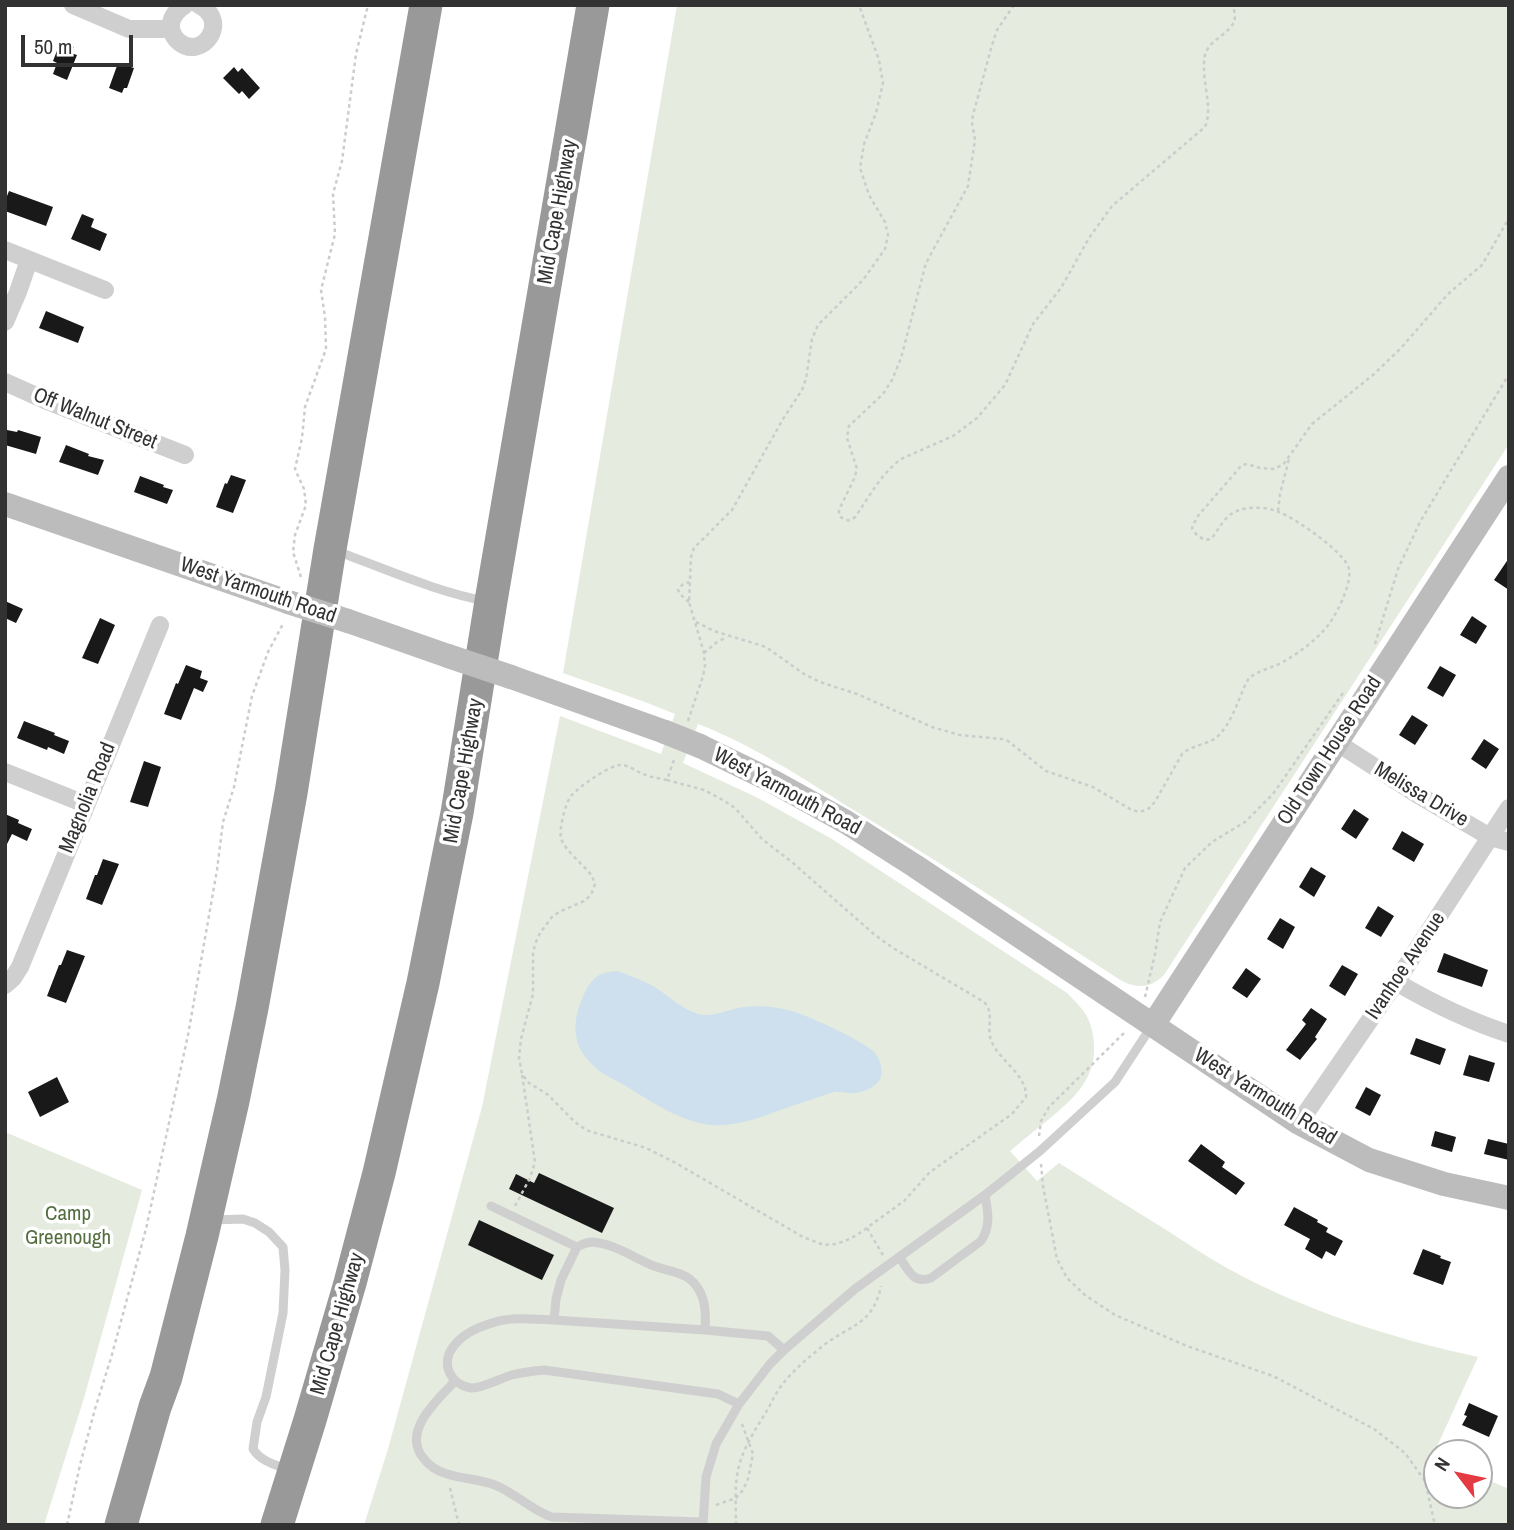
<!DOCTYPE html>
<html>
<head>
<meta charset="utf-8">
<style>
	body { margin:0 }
	#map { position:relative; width:1514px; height:1530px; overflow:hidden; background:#fff; font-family:"Archivo Narrow",sans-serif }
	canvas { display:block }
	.frame { position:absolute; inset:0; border:7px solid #323232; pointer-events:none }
	.north { position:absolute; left:1423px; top:1439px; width:70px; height:70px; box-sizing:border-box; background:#fff; border:2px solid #adadad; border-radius:50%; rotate:302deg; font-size:19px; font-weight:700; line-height:28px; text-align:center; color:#323232 }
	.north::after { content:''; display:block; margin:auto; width:24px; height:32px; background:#e33a44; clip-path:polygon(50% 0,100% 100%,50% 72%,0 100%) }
	.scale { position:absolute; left:21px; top:35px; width:112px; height:32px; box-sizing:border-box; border:4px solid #323232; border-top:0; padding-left:9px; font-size:21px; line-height:24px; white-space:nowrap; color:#323232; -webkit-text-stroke:5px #fff; paint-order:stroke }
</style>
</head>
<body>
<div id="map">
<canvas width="1514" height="1530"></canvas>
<div class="frame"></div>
<div class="north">N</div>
<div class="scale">50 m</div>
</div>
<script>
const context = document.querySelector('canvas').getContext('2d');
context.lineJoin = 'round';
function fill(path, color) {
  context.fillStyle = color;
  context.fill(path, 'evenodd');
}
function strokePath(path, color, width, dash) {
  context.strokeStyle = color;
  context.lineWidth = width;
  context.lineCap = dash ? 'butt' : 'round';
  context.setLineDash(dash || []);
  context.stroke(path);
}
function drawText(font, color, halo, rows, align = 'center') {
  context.font = font + ' "Archivo Narrow",sans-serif';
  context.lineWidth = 7;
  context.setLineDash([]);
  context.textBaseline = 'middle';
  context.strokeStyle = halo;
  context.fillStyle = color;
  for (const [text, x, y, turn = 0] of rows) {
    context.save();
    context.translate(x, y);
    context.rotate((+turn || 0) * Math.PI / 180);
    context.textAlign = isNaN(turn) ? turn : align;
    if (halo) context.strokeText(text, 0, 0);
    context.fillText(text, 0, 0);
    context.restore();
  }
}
const green = new Path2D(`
	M677,5H1509V444L1164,975C1151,988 1138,989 1122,981C1032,923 943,864 852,809C802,778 753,745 698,724L683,763L756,797L832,839L1067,993C1072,998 1077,1003 1082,1009C1090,1019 1093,1031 1094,1044C1096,1080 1073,1099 1048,1120C1035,1130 1023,1140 1010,1151L1037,1181L1059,1163C1096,1186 1132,1209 1168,1231C1188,1244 1207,1257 1227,1268C1305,1311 1391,1338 1478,1357L1433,1455L1437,1457V1495H1479V1476L1509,1489V1525H364L388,1449L482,1107L560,716L661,754L675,714L645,702L563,673Z
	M5,1132L142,1190L84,1398L44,1525H5Z`);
const water = new Path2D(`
	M618,971C630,976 642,980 653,986C668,995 681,1009 698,1014C714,1018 730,1008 745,1007C759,1005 775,1007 788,1010C805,1014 862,1040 874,1052C880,1059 883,1068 881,1077C878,1086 865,1092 855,1093C848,1094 841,1091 834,1092C819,1097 804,1102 789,1107C763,1116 739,1127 711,1125C680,1122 651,1101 624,1085C616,1080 605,1076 597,1069C590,1063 581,1053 578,1044C573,1028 576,1011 583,997C591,978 598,972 618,971Z`);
const building = new Path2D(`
	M63,43L74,47L71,53L77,55L67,80L53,74L57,63L53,61L58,48L61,49Z
	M118,63L134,68L127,88H124L122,93L109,88Z
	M234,67L238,72L242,68L260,88L249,99L242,91L239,94L223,78Z
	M9,191L53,207L46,226L5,211V201Z
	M82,214L94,219L91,227L107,234L100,251L71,239Z
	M46,311L84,327L78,343L39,328Z
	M7,430L17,432L18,430L41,437L36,454L5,445Z
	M66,445L89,454L88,456L104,460L98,475L59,462Z
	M231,475L246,480L233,513L216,507L225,483L227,484Z
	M140,476L164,485L163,487L173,490L167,504L134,492Z
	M1509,558V590L1494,580Z
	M5,601L23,609L16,623L5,618Z
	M1472,616L1487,626L1476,644L1460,635Z
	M100,618L115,625L98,664L82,658Z
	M186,665L202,671L200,678L208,681L203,692L194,688L181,720L164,714L176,683L178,684Z
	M1440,666L1456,675L1443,697L1427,688Z
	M1412,715L1428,725L1415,745L1399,735Z
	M24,721L55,733L54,735L69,741L64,754L48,747L47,750L17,738Z
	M1484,739L1499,749L1486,769L1471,759Z
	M144,761L161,767L148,807L130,802Z
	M1354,809L1369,819L1356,839L1341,829Z
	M5,814L19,820L18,823L32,829L27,841L12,834L5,848Z
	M1402,831L1424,844L1414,862L1392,849Z
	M103,859L119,864L102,905L86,899L95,875H97Z
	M1311,867L1326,876L1314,897L1299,887Z
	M1378,906L1394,916L1381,937L1365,928Z
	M1280,918L1295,927L1283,949L1267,939Z
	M67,950L85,956L66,1003L47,996L59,965H61Z
	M1444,953L1488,970L1482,987L1437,972Z
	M1342,965L1358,974L1345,996L1329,986Z
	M1246,968L1261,979L1247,998L1232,988Z
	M1311,1008L1327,1019L1315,1037L1317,1039L1300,1060L1286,1050L1306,1024L1302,1020Z
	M1416,1038L1446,1049L1440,1065L1410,1054Z
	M1469,1055L1495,1063L1489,1082L1463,1075Z
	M57,1077L69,1102L40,1117L28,1092Z
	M1366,1087L1381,1095L1370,1116L1355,1108Z
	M1435,1131L1456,1137L1452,1152L1431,1146Z
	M1488,1139L1509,1144V1160L1484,1154Z
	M1201,1144L1225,1162L1222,1167L1245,1183L1236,1195L1188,1161Z
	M539,1173L614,1208L602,1233L509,1189L516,1174L534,1183Z
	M1294,1207L1318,1220L1317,1222L1328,1228L1326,1232L1343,1241L1335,1256L1326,1251L1322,1259L1305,1249L1310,1239L1284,1225Z
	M479,1220L554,1255L542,1280L468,1245Z
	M1423,1249L1441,1256L1440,1258L1451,1262L1443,1285L1413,1274Z
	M1469,1403L1498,1416L1489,1437L1462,1425L1467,1416L1464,1415Z`);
const path = new Path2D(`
	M1014,5L997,30L992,45L973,115L972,123L975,140L968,186L926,263L901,358L892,380L883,394L849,426L847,438L857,469L854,479L839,510V515C844,521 850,522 855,517C870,496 880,475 901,459L953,436L977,418L1005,385L1033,324L1061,288L1089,238L1112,206L1205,127C1214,106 1200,79 1205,55C1209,40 1228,35 1234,22C1236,17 1234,10 1233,5
	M1278,511L1280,494L1289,459
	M301,577L293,552L295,535L306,505L304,489L295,469L302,438L305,407L326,349L325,317L321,290L335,234L333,194L342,161L356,54L368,5
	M689,602L681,595L678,590L682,585L689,582
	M696,622L714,631L766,647L804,674L820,682L857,694L932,727L960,735L1002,739L1008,741L1046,771L1093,787L1130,809L1139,812L1146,810L1151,807L1156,800L1182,754C1192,745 1207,745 1217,737C1234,721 1238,697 1249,678C1259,670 1272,668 1283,662C1300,652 1317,640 1329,624C1337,613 1352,584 1349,569C1346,553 1295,518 1279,512C1267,507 1250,506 1237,511C1225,515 1219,529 1212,538C1205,543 1195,535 1192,528L1197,517L1242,465L1247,464L1260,468L1273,469L1283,465L1312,424L1373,375L1401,348L1448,294L1482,265L1509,218
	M1375,644L1398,569L1420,522L1509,374
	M704,653L717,642L727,637
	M688,721L703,676L705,666L704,653L689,602L691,557L694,548L732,510L783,419L802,390L806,379L812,339L818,325L863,280L885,249L888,235L885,222L869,195L860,168L864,144L876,113L883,83L879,60L859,5
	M667,780C660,778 653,778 646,775C638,773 630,765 621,765C611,764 577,788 571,796C565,804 559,829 561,838C564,850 584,865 592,876L595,884L591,895L584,901L559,912L552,917L540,933L535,944L533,954V994L521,1039L519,1058L522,1074L529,1083L547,1094L575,1122L586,1130L646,1148L674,1162L803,1237L824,1245L835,1244L845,1241L857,1235L904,1201L930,1172L1012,1114L1026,1097C1027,1074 998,1060 991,1040C986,1027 995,1013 984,1002L893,948L875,935L793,863L762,839L735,808L723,800L704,790L667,780L675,757
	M1145,997L1155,954L1160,922L1185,868L1212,842L1245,822L1273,794L1343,693
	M1039,1136L1041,1121L1049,1107L1126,1031
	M1041,1164L1043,1186L1057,1259L1067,1278L1085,1295L1115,1315L1187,1346L1273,1376L1374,1429L1405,1453L1425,1481L1435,1525
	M515,1206L530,1178L535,1162L522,1074
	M867,1228L883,1255
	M450,1488L459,1525
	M716,1505L736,1498L743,1490L748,1479L753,1454L742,1424
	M67,1525L80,1465L95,1409L111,1358L146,1229L188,1035L217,870L223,822L234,787L252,696L268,652L284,622
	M736,1525C736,1506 734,1485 739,1466C744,1446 757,1427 768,1409C773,1399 778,1389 785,1381C796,1368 810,1356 824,1345C850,1325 873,1325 881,1286`);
const service = new Path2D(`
	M336,551C384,568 436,592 486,601
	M491,1206L577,1247C583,1244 586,1242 593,1242C615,1244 634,1258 654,1266C667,1271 685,1272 694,1283C706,1296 706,1314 705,1330L768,1336L784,1350
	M212,1220L243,1219L255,1223L269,1232L283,1247L285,1270L283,1313L266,1397L257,1422L253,1449C260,1461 276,1465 289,1470
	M577,1247L561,1280L556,1299L554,1320L705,1330
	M900,1258C909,1271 913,1284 931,1278L981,1241C991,1226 988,1212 985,1195
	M554,1320C532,1319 510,1316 489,1324C476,1328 461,1336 453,1347C440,1364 451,1385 471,1388C481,1389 501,1378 512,1375C523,1372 533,1371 544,1370L718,1394L739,1404
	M455,1381C439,1399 404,1428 421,1455C427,1464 436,1471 447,1474C463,1479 479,1479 495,1485C515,1493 534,1512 552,1517L703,1522
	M703,1525L706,1477L716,1444L739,1404L770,1364L784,1350L855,1289L985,1195L1040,1151L1115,1082L1151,1027`);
const minor = new Path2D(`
	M73,5L129,29H171
	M185,5C177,10 170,17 171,28C172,33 175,39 179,42C202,61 231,21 199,5
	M5,250L105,290
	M5,322L18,292L29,260
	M5,382L45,400L185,455
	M1336,742L1415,793L1490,837L1509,842
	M5,772L85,804
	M1396,982C1432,1003 1469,1021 1509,1034
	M5,985L13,978L20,967L160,625
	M1299,1123L1396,982L1509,808`);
const secondary = new Path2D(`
	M5,504L288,602
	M348,621L448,656
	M511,677L665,732
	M700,746L772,781L846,822L915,866L1299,1123L1369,1160L1444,1184L1509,1198
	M1153,1025L1509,477`);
const motorway = new Path2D(`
	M121,1525L155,1407L166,1377L202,1236L233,1101L252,1008L291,793L330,549L426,5
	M277,1525L310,1420L350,1283L379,1173L423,983L457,813L491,601L593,5`);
const secondaryBridge = new Path2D(`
	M288,602L348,621
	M448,656L511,677
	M665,732L700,746`);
const streetNames = [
	["Mid Cape Highway",558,212,-80],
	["Off Walnut Street",95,419,22],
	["West Yarmouth Road",258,591,19],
	["Old Town House Road",1330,751,-57],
	["Mid Cape Highway",464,771,-80],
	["West Yarmouth Road",787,792,28],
	["Melissa Drive",1421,795,31],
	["Magnolia Road",88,798,-68],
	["Ivanhoe Avenue",1406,966,-56],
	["West Yarmouth Road",1265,1097,32],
	["Mid Cape Highway",338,1324,-74]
];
const parkNames = [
	["Camp",68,1214],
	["Greenough",68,1238]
];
fill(green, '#e5ebde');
fill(water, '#cee0ed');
fill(building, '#191919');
strokePath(path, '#ccc', 2.5, [3.5, 3.5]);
strokePath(service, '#cfcfcf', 9);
strokePath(minor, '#cfcfcf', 18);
strokePath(secondary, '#bcbcbc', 24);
strokePath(motorway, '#999', 33);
strokePath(secondaryBridge, '#bcbcbc', 24);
drawText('21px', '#323232', '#fff', streetNames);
drawText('21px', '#546e3f', '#fff', parkNames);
</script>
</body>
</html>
